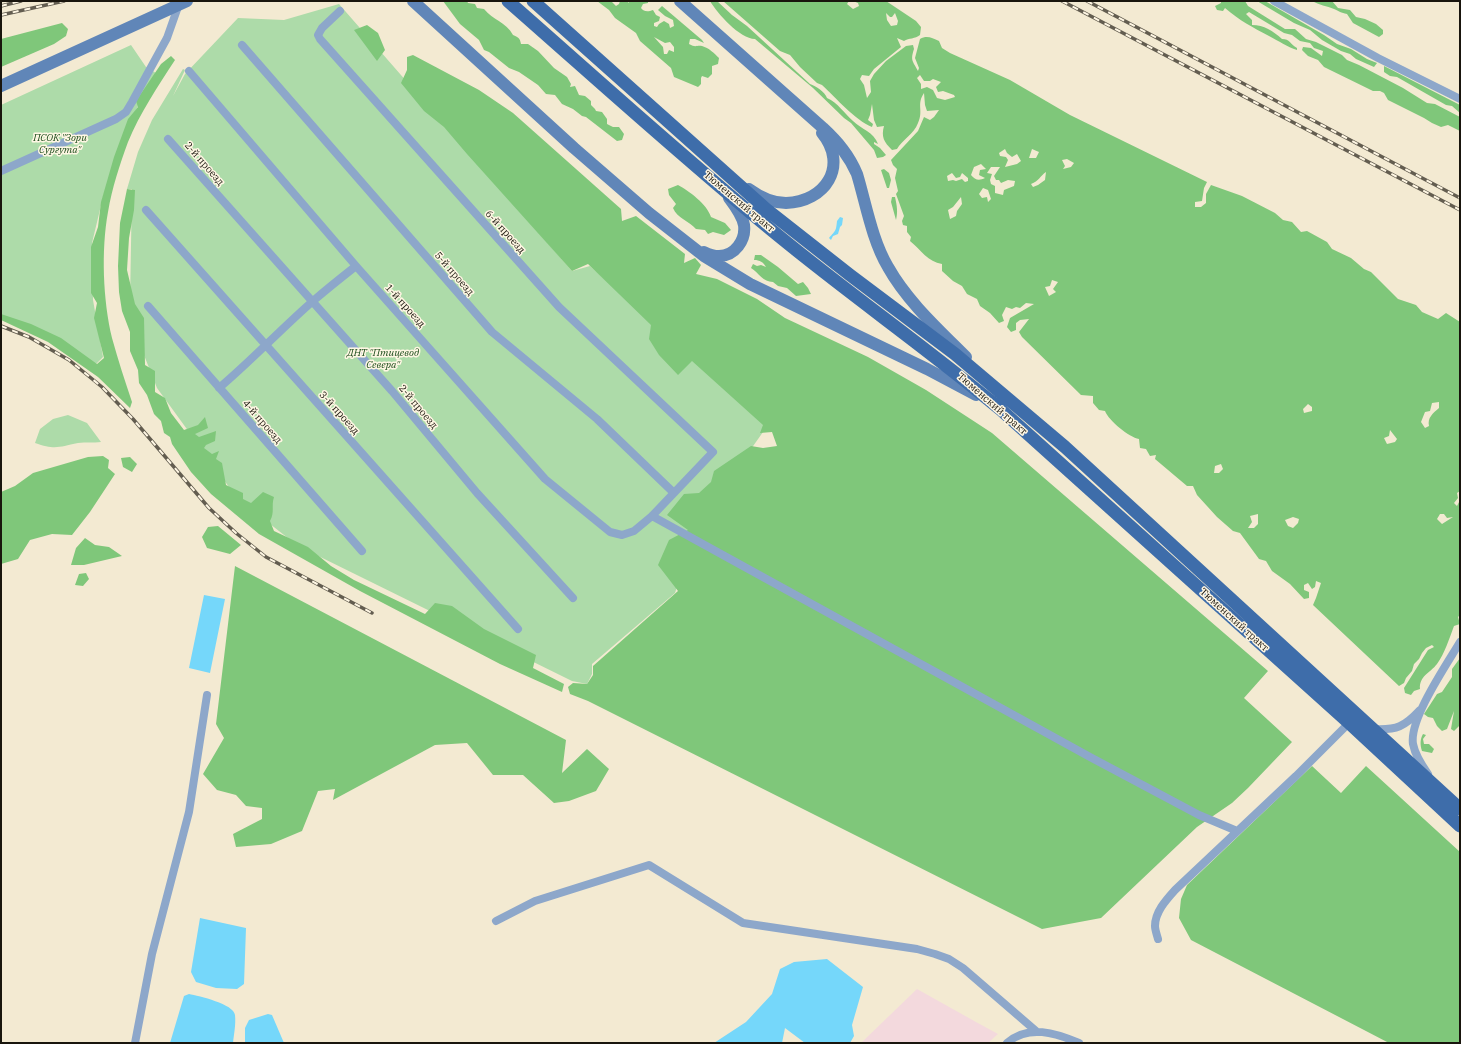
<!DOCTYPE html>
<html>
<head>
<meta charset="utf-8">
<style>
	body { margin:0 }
	#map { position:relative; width:1461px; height:1044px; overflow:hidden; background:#f3ead2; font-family:"IBM Plex Serif",serif }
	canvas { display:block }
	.frame { position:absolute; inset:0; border:2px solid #19150d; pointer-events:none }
</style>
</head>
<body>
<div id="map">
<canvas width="1461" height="1044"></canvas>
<div class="frame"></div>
</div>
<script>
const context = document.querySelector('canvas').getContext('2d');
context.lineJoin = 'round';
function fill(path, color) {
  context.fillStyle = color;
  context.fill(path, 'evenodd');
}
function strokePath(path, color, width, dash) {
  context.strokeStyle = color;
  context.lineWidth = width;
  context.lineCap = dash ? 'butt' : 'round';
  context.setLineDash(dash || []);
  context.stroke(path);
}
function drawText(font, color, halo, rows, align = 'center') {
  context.font = font + ' "IBM Plex Serif",serif';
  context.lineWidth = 3;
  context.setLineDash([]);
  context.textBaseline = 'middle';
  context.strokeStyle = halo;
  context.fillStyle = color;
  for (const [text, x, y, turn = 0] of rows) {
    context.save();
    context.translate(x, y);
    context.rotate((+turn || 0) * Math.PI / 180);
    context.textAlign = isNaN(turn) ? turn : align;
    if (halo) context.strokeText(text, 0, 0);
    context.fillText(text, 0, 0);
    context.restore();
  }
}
const industrial = new Path2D(`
	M917,989L976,1022L998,1034L988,1043H861Z`);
const green = new Path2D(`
	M339,4L572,271L590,266L768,425L695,528L675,593L592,664V674L587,684L572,681L298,546L237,498L157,388L140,345L130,301L132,189H127L138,152L152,120L183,69L185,70L173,96L185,74L238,18L284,20Z
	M131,45L146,67L156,73L129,123L103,197L92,243L93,300L103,357L96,364L1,315V105Z
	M68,415L87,423L101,442C93,443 86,442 78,443C59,447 55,450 35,443L40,429L53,419Z`);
const forest = new Path2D(`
	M443,1H467L468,3L475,4L477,8L484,9C493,20 506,22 513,35C518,37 520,38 521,44H528L538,51L554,68L567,77L571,84L570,87L575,86L579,95L585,96L591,101V105L595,109L596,111L602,112L607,119V124L613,127H619L624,134L622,140L617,141L586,117L582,116L573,109L562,104L555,95L546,94L538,85L519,72L509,68L489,52L484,50L479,40L460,24Z
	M597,1H611L616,6L619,4L620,1H627L629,3V1H648V3L643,4L641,8C644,12 648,12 653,10L656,15L660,17L659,21L654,23V26L657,27L659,24L664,21L669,24L670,28L674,26L673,20L665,16L658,10L662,6L702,40L704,43L695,39H690L689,44C696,48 696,45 702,46C709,48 714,53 719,58L718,64L712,66V74L708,78L702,76L701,78V84L698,87L674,77L671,68L640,41L636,33L615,18L609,10ZM654,37L665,43L670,42L674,47V52L669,50L667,54H664L663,47Z
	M710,1H717L732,15L747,26L810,84C816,86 825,92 827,98C838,103 844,113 853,121C861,129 874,132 878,144L874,142V144L880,148L886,155L883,157L877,158L874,150L851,123L844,118L813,88L755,39C740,39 717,13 710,1Z
	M723,1H849L847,4L853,9L859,6L858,3L853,1H886L916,21L921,27L920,35C915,39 909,38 904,41L897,38L901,47L874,69L869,76L862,75L860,79L864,85L867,98L871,92L870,81L874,74L886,61L906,46L913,45L914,49C910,61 913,61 918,71L919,68L915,58L920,39C927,35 932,38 939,41L942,48L950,53L1010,80L1070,115L1207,182L1204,188L1202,201L1195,202V207H1201L1206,203V194L1211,185L1242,196L1275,213L1283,220L1292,222L1301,232L1307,231L1327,242L1332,249L1351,258L1364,269L1371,272L1398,299L1416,305L1422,312L1438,319L1446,313L1460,322V491L1457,493L1458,498L1454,503L1457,506L1460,500V615L1458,617L1460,624L1454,626C1449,639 1445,653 1437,664C1430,673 1419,676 1420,689L1414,691L1411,695L1405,693L1404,688L1428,650L1434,647L1432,645L1426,648L1422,653L1419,659L1414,664L1412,671L1406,678L1404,683L1399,686L1313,605L1316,598L1321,583L1316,581L1315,587L1312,589L1308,583L1304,585V590L1309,592V598L1304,599L1290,584L1272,571L1266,561L1259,559L1240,533L1233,531L1217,517L1197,495L1193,486H1187L1155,459L1156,455L1150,456L1146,449L1140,448L1139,439C1129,437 1109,421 1105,411L1099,410L1093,403V396L1081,395L1022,337L1019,332L1029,319L1020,320L1016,323V330L1011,332L1007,327L1010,318L1034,304L1026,303L1020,308L1016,307L1012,309L1006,307L1002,315L1004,321L999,323L990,313L980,306L977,299L967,294L962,286L953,281L942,271V264C928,262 921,250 910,241L911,237L907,232V226L903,225L902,221L904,216L896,194L898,191L895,178L897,169L893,165L891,160L918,131L924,117L930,120L934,117L939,110L927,111L925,105L924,93C916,105 924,110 918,123C914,134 902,140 897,149L892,150C884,142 881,137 884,126L877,127L874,120L872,104L870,115L868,120L873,124L872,127C855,120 836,98 822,85L817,83L800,67L790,55L780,51ZM886,13L890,17H892L895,13L898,21L897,25L891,26L887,20ZM920,75L924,81H930L933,79L941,82L936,87L938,92L943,91L954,95L955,97L945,100L937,98L933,90L927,87L921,89V84L917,78ZM1005,149L1007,153L1012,157L1017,154L1021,161L1017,164L1005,167L1008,160L1006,157L1000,156L999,153ZM1032,149L1039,152L1036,158H1029ZM1067,159L1074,163L1071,167L1063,169L1065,166L1062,160ZM981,164L986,169L980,170L979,175L985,178C979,181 975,180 971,175L974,167ZM991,167H1000L994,176L996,180H999L1001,183L1008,180L1015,181L1014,186L1004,190L1003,195L995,193V186L991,184L990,180L992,174L987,173ZM1046,172L1045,180L1038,185L1033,187L1031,184C1039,181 1040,176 1046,172ZM952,173L956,178L960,177L962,173L968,178V181L965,182L962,179L956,181L953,180L948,181L947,176ZM983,188L988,190L991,199L988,202L987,197L982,198L979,194ZM961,197L962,204L957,211L956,216L950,219L948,210L953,207ZM1052,280L1058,282L1053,289L1056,292L1049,296L1045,287L1050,286ZM1439,402V408C1433,413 1427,418 1429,426L1425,428L1421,422L1425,412L1430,411L1432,403ZM1308,404L1312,407V411L1304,413L1303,409ZM1390,430L1397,439L1395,442L1387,444L1384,438L1389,436ZM1221,464L1223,469L1219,473H1214L1215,466ZM1258,514V524L1254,528H1248L1252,522L1250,516ZM1440,514H1444L1447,518L1453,517L1442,524L1437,519ZM1293,517L1299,519L1298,523L1293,528L1288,526L1285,520Z
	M1221,1H1245L1248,6L1285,29H1295L1306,39L1316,42L1342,55L1347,60L1359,65L1403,88L1427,103L1435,104L1460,117V131L1448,125L1441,127L1432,123L1424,118L1388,100L1384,93L1380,91H1373L1324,67L1318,60L1308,56L1302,50L1303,47L1311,48L1322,56L1323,51L1314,48L1310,43L1300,41L1292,35L1284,33L1249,12L1246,14L1252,20V25C1264,25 1273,31 1282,39C1290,39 1290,44 1297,48V50C1287,47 1279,41 1269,36C1252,27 1240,21 1225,8L1223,11L1217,10L1215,6L1221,3Z
	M1257,1H1265L1324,35L1337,44L1351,49L1367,59L1377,63L1374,67L1356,59L1350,54L1341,51L1322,40L1310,30L1294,23Z
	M1312,1H1332L1338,8L1350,10L1356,17L1365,19L1376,24L1383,30V34L1379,37L1353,23L1347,14C1341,13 1339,11 1334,9C1327,6 1319,5 1312,1Z
	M62,23L68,29L66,36L54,44L1,67V39Z
	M367,25L378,33L385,50L377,61L354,30Z
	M413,55L479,90L513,113L621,209L622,221L636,216L685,254L684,263L695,258L701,265L696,274L717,279L757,299L785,318L868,357L926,390L992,433L1268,671L1244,698L1292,742L1248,788L1232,803L1197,827L1101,918L1042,929L588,701L570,694L568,687L573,683L587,684L593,675V666L678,591L658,565L669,540L688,530L667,515L684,494L699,493L711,482L714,471L751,446L763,448L777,446L772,432L760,433L763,425L692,361L678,375L659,355L649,339L651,325L588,264L572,271L467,154L444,127L424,111L401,83L407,70V57Z
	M171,56L175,60C158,86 140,113 128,142C120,164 112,188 108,212C101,250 103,300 112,338C118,360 125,381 132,402L130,408L98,377L48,342L1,320V314L31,324L61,338L97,364L104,358L94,318L97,303L91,293V247L98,227L101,202L114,157L128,119L138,107L136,101L161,64Z
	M1384,66L1460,105V113L1452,106L1446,105L1397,77L1390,76L1384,72Z
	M884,169L889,173L891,180L889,188H887L881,170Z
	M678,185C689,191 707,204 711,217L725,223L731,230L724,235L713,232L708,234L705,230L696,229C689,221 677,218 673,208L676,204L669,195L668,189Z
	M127,189L135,190L134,210L129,238L127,270L135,304L144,318L145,365L155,371V392L165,398L171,413L184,430L198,425L205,417L208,428L195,434L199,437L216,431L215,441L206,445L204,448L212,454L219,451L216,459L222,463L226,485L243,493V499L251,503L263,492L274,497C271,506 275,512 270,521L274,531L308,547L331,566L354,580L425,614L435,603L452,606L484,629L536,655L533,668L564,684L562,692L500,664L360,591L259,534L211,494L191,472L172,444L170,437L164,433L161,421L154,414L147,395L139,383L138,370L130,351V332L122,311L119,292L118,266L120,223Z
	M892,197H895C897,206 898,212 896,220L891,202Z
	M755,255H761L778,267L798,284L803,282L808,288L811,294L796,296L787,288L778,286L773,282C763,282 759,273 751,268L753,264L757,266L761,265L766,267C763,262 760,260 754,260Z
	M103,456L109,460L108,468L115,474L90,512L72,535L52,534L30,540L18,559L1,564V492L15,486L33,473L88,457Z
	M130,457L137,464L132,472L123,467L121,458Z
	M218,526L241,545L230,554L207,548L202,537L208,527Z
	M85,538L95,545L109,547L122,556L84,565H71L76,548Z
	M235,566L566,740L562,773L587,749L609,769L596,791L569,801L554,803L523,775H493L467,743L435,745L333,800L335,789L318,791L302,831L271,844L236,847L233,834L262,819V808L246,806L236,795L217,790L203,774L224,738L216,724Z
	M86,573L89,579L83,586L75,585L79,574Z
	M1460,658V725L1454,731L1451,729L1454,711L1447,729L1442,731L1437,726L1433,718L1428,717L1424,714L1437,694L1442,692L1452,677V669Z
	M1423,734L1426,735L1423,739L1424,744H1429L1434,749L1432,753L1422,751C1420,745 1420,739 1423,734Z
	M1312,766L1341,793L1366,766L1460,852V1043H1389L1191,940L1179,918L1181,899L1187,885Z`);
const water = new Path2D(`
	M840,217L843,218L842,225L840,227L838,234L833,236L831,240L829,238C836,230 836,231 837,221Z
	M204,595L225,599L210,673L189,668Z
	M200,918L246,928L244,984L237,989L216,988L196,982L191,972Z
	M827,959L863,987L852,1025L854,1036L850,1043H805L785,1028L782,1043H714L746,1022L772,994L780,969L794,962Z
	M189,994C199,996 234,1004 235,1015C236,1024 234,1034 233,1043H170L184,996Z
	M268,1014L272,1015L284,1043H245V1028L249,1020Z`);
const minor = new Path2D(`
	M1274,1L1378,58L1460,99
	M242,45L492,332L597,419L674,493
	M189,71L356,266L545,479L610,532L622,535L634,531L652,516L713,452L559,307L320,39L318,35L322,28L340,11
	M168,139L392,391L477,493L573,598
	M1,171L116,119L126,112L132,102L167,38L179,4
	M146,210L518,629
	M148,306L362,551
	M219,388C252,360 281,329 313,301C327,289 342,277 356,266
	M652,516L1090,757L1199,815L1237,831
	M1374,729C1397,730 1404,727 1420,710
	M1428,774C1421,764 1415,755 1413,744C1409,719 1447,664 1460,642
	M496,921L535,901L649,865L743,923L917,949L935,954L949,959L963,968L1036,1031
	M1158,939C1157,935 1155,930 1155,926C1155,912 1166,900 1175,890L1296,776L1349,723
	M135,1043L152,954L189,812L207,695
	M1007,1043C1028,1024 1056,1033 1079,1043`);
const secondary = new Path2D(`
	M413,1L574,148L649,213L704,256L750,284L927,369L976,395
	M680,1L823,128C838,142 849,155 857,174C866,204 872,240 888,267C907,301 938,329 966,357
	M1,86L187,1
	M749,189C760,197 772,203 786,203C825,202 849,166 822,133
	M704,252C708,254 714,256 719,256C735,256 746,240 744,225C742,215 735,206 729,198`);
const primary = new Path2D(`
	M508,1C598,80 687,161 780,237C852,296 928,349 1000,409L1349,723L1460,826
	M533,1L766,209L850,275L955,354L1065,447L1460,809`);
const rail = new Path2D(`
	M1062,1L1460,210
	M1087,1L1460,198
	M1,6L21,1
	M1,15L64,1
	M1,326L29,337L69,360L102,387L133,419L209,508L236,533L266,557L372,613`);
const parkNames = [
	["ПСОК \"Зори",60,138],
	["Сургута\"",60,150],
	["ДНТ \"Птицевод",383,353],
	["Севера\"",383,365]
];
const streetNames = [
	["2-й проезд",204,164,49],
	["Тюменский тракт",739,202,40],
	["6-й проезд",505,232,48],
	["5-й проезд",454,274,49],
	["1-й проезд",405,306,48],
	["Тюменский тракт",992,404,41],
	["2-й проезд",418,407,50],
	["3-й проезд",339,413,48],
	["4-й проезд",262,422,49],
	["Тюменский тракт",1234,620,42]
];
fill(industrial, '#f3d9dd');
fill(green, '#addba9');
fill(forest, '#7fc77a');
fill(water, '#75d7fa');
strokePath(minor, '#8da7ca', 8);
strokePath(secondary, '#6086b8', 12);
strokePath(primary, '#3e6daa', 13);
strokePath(rail, '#635d50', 3.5);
strokePath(rail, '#fff7e4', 2, [6]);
drawText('italic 10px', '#1a4b19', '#fff7e4', parkNames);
drawText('10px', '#19150d', '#fff7e4', streetNames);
</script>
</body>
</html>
